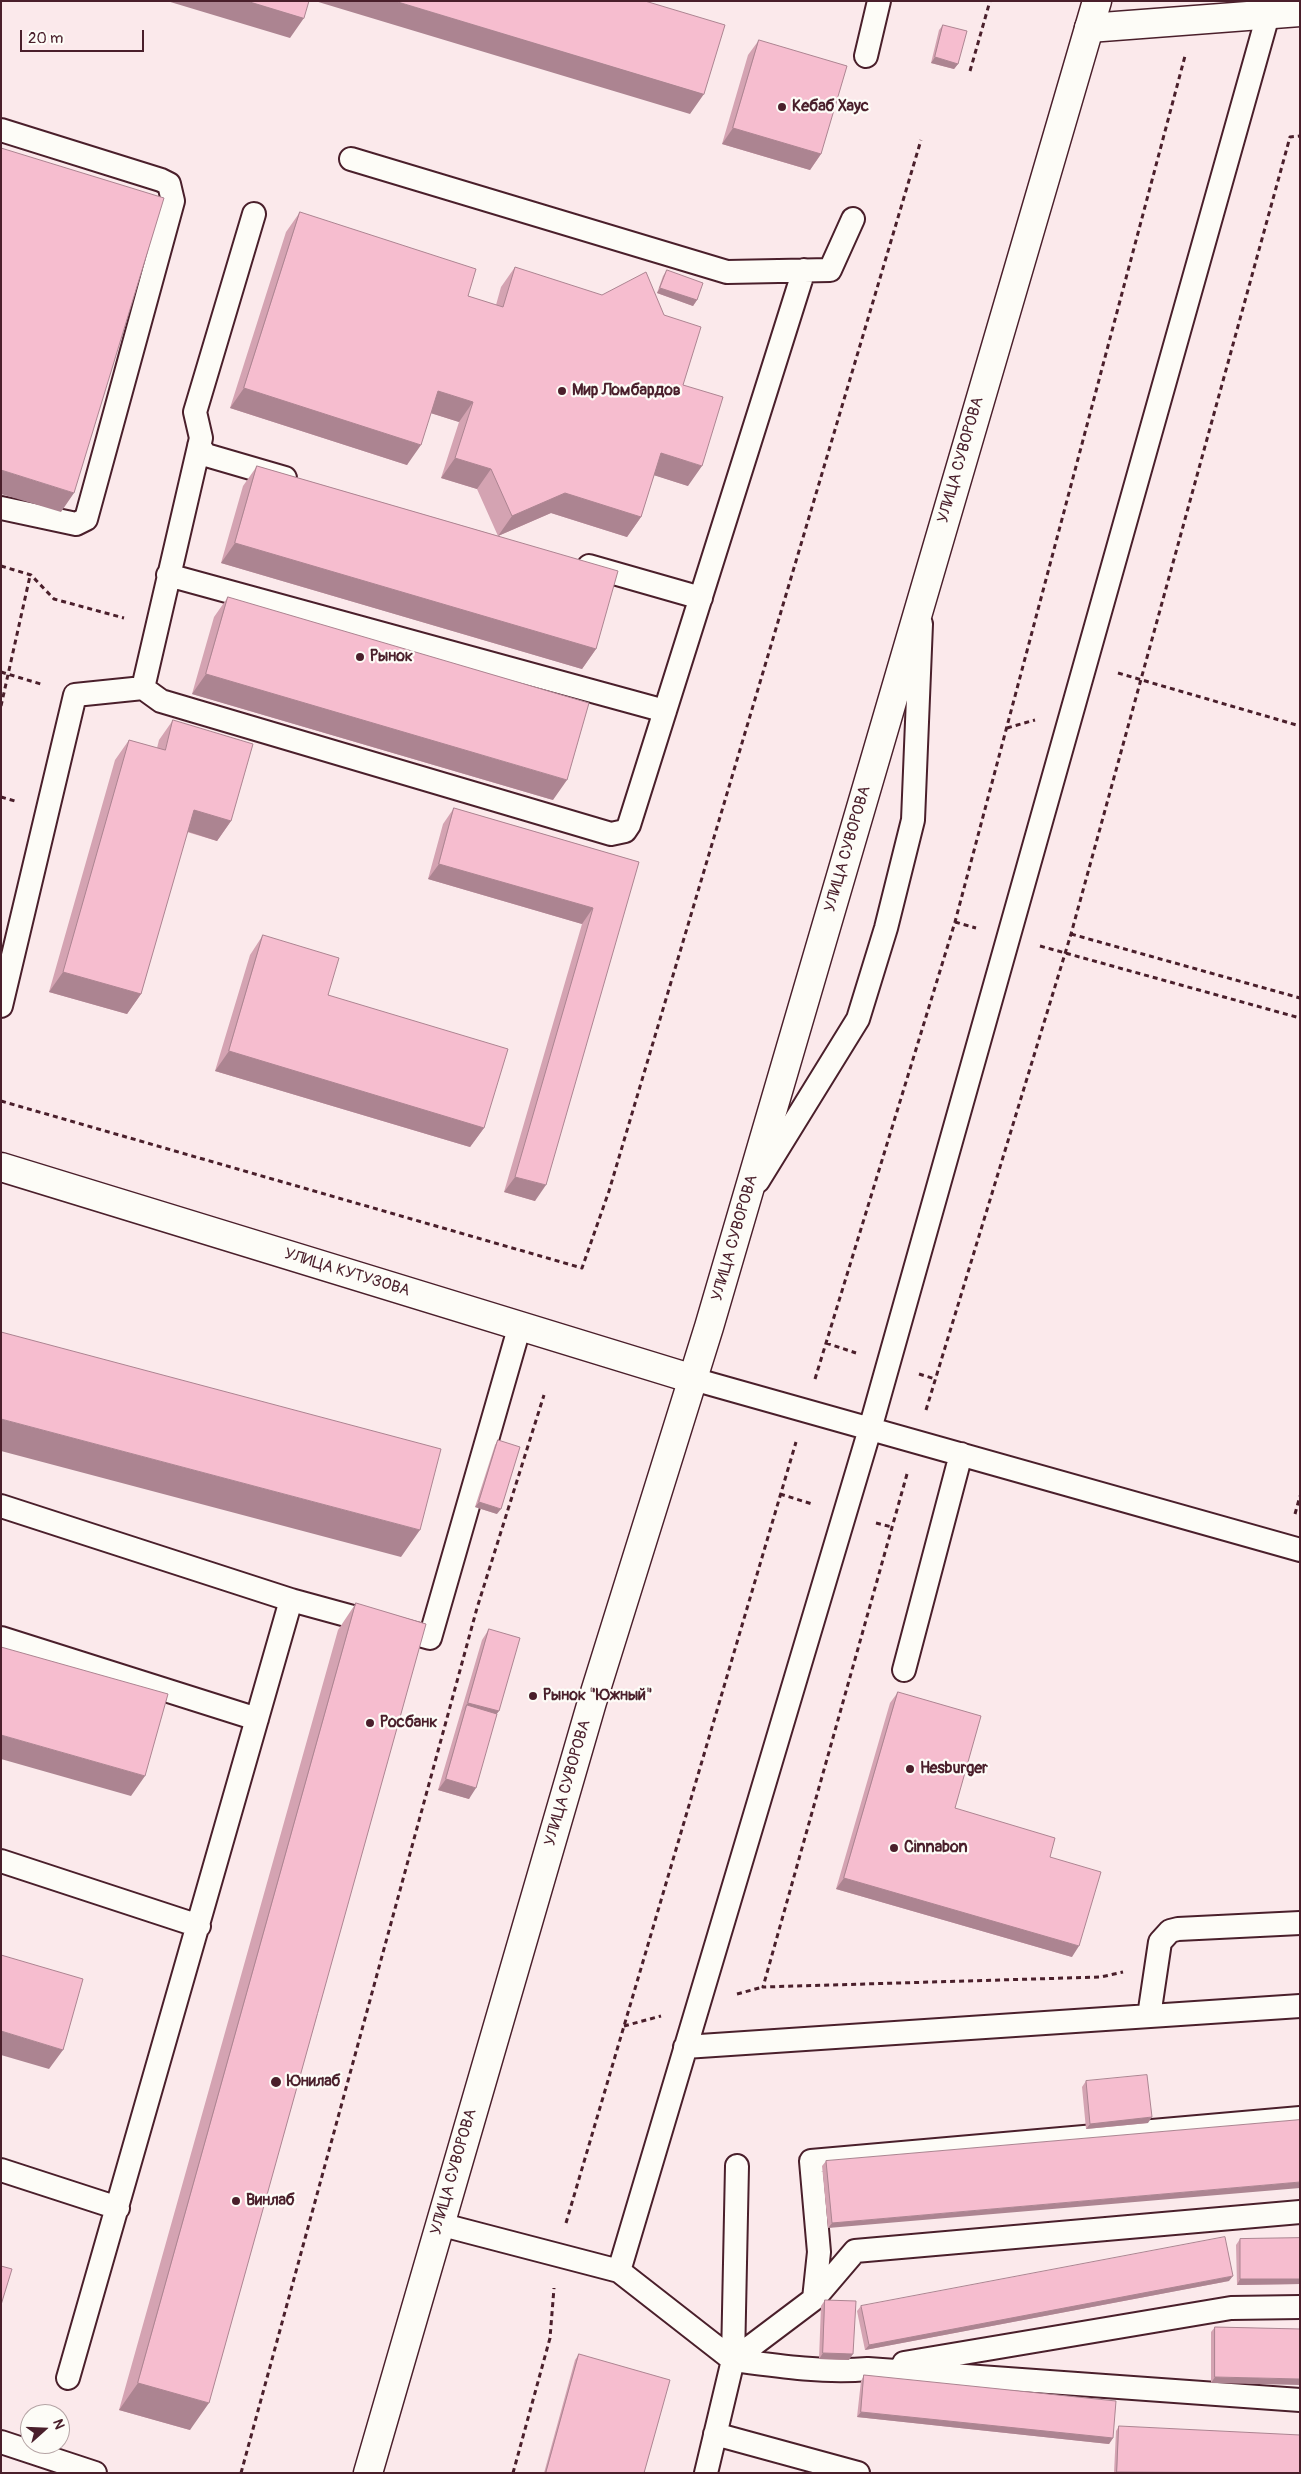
<!DOCTYPE html>
<html>
<head>
<meta charset="utf-8">
<style>
	body { margin:0 }
	#map { position:relative; width:1301px; height:2474px; overflow:hidden; background:#fbe9eb; font-family:Pangolin,sans-serif }
	canvas { display:block }
	.frame { position:absolute; inset:0; border:2px solid #4a1f2b; pointer-events:none }
	.north { position:absolute; left:20px; top:2404px; width:50px; height:50px; box-sizing:border-box; background:#fdfcf7; border:1px solid #b5a4a5; border-radius:50%; rotate:70deg; font-size:14px; font-weight:700; line-height:20px; text-align:center; color:#4a1f2b }
	.north::after { content:''; display:block; margin:auto; width:18px; height:22px; background:#4a1f2b; clip-path:polygon(50% 0,100% 100%,50% 72%,0 100%) }
	.scale { position:absolute; left:20px; top:30px; width:124px; height:22px; box-sizing:border-box; border:2px solid #4a1f2b; border-top:0; padding-left:6px; font-size:15px; line-height:18px; white-space:nowrap; color:#4a1f2b; -webkit-text-stroke:4px #fdfcf7; paint-order:stroke }
</style>
</head>
<body>
<div id="map">
<canvas width="1301" height="2474"></canvas>
<div class="frame"></div>
<div class="north">N</div>
<div class="scale">20 m</div>
</div>
<script>
const context = document.querySelector('canvas').getContext('2d');
context.lineJoin = 'round';
function strokePath(path, color, width, dash) {
  context.strokeStyle = color;
  context.lineWidth = width;
  context.lineCap = dash ? 'butt' : 'round';
  context.setLineDash(dash || []);
  context.stroke(path);
}
function fill(path, color) {
  context.fillStyle = color;
  context.fill(path, 'evenodd');
}
function drawText(font, color, halo, rows, align = 'center') {
  context.font = font + ' Pangolin,sans-serif';
  context.lineWidth = 4.5;
  context.setLineDash([]);
  context.textBaseline = 'middle';
  context.strokeStyle = halo;
  context.fillStyle = color;
  for (const [text, x, y, turn = 0] of rows) {
    context.save();
    context.translate(x, y);
    context.rotate((+turn || 0) * Math.PI / 180);
    context.textAlign = isNaN(turn) ? turn : align;
    if (halo) context.strokeText(text, 0, 0);
    context.fillText(text, 0, 0);
    context.restore();
  }
}
const path = new Path2D(`
	M970,71L990,1
	M1,566L31,575L54,599L124,618
	M1,672L44,685
	M1118,673L1300,726
	M1,706L30,576
	M1007,728L1035,720
	M1,797L15,801
	M955,922L976,928
	M1071,934L1300,998
	M1040,946L1300,1018
	M1,1101L582,1268L609,1191L921,140
	M826,1343L856,1353
	M919,1374L935,1379
	M815,1379L955,922L1185,56
	M926,1410L1071,934L1290,137L1300,136
	M907,1474L763,1987L1101,1977L1123,1972
	M780,1494L812,1504
	M1295,1514L1300,1496
	M876,1523L892,1527
	M737,1994L763,1987
	M624,2026L661,2016
	M566,2223L796,1442
	M241,2473L477,1608L544,1395
	M513,2473L550,2338L554,2288`);
const service = new Path2D(`
	M866,56L879,1
	M1,130L161,180L169,184L173,201L86,519L76,524L1,508
	M351,159L727,272L830,270L853,219
	M199,446L206,455L285,478
	M589,566L701,598
	M168,575L665,711
	M143,688L161,701L611,834L625,831L629,825L804,270
	M1,1006L75,695L143,688L201,438L195,412L254,214
	M758,1181L858,1019L886,928L913,820L921,624
	M693,1379L1300,1550
	M1,1506L291,1600
	M1,1638L257,1719
	M904,1670L961,1454
	M1,1861L199,1926
	M1149,2016L1160,1942L1170,1931L1178,1929L1300,1923
	M685,2047L1300,2006
	M1,2170L118,2208
	M439,2224L619,2271L733,2360L706,2473
	M619,2271L870,1429L1268,15
	M814,2299L819,2252L811,2161L1300,2118
	M733,2360L814,2299L855,2251L1300,2212
	M733,2360C777,2366 824,2373 868,2369L1300,2400
	M733,2360L737,2166
	M904,2363L1231,2308L1300,2307
	M68,2378L291,1600L430,1638L520,1325
	M715,2434L858,2473
	M1,2442L95,2473`);
const minor = new Path2D(`
	M1089,28L1300,12`);
const tertiary = new Path2D(`
	M1,1167L693,1379`);
const secondary = new Path2D(`
	M368,2473L592,1702L709,1327L1097,1`);
const wall = new Path2D(`
	M943,25L958,64L954,69L931,63L939,30Z
	M759,40L821,154L810,170L722,144L748,55Z
	M300,212L468,296L496,305L501,287L515,267L683,385L688,486L654,475L641,517L627,537L551,513L498,536L596,649L582,669L221,563L243,486L257,466L498,536L477,489L441,478L459,422L431,413L407,465L230,408L286,232Z
	M667,270L697,300L693,306L657,293L663,276Z
	M228,597L553,800L192,694L214,617Z
	M173,720L231,821L217,841L187,832L141,994L127,1014L49,992L115,760L129,740L157,748L159,740Z
	M454,808L639,862L535,1201L504,1192L582,924L428,879L443,824Z
	M263,935L328,995L484,1128L470,1147L215,1071L250,955Z
	M498,1440L497,1514L475,1507L495,1445Z
	M356,1603L190,2430L119,2410L338,1630Z
	M489,1629L497,1714L469,1799L438,1790L482,1640Z
	M898,1692L955,1808L1050,1857L1072,1957L836,1889L890,1703Z
	M1086,2081L1148,2123L1086,2129L1082,2087Z
	M1300,2120L828,2228L822,2166L826,2161Z
	M1300,2238V2284L1237,2285L1236,2245L1240,2239Z
	M1229,2281L865,2350L857,2311L861,2306Z
	M825,2300L849,2360L819,2359L821,2306Z
	M1215,2327L1300,2329L1211,2383V2332Z
	M579,2354L644,2473H544L575,2360Z
	M864,2375L1113,2438L1109,2444L857,2417L861,2381Z
	M1119,2426L1300,2473H1114L1116,2431Z`);
const shadedWall = new Path2D(`
	M167,1H247L304,18L290,38Z
	M315,1H395L704,94L690,114Z
	M935,57L958,64L954,69L931,63Z
	M733,128L821,154L810,170L722,144Z
	M660,288L697,300L693,306L657,293Z
	M244,388L421,445L407,465L230,408Z
	M438,391L473,402L459,422L424,411Z
	M661,453L702,466L688,486L647,473Z
	M455,458L491,469L477,489L441,478Z
	M1,470L74,493L61,512L1,494Z
	M565,493L641,517L627,537L551,513L498,536L512,516Z
	M235,543L596,649L582,669L221,563Z
	M206,674L567,780L553,800L192,694Z
	M194,810L231,821L217,841L180,829Z
	M439,864L593,908L582,924L428,879Z
	M63,972L141,994L127,1014L49,992Z
	M229,1051L484,1128L470,1147L215,1071Z
	M515,1177L546,1185L535,1201L504,1192Z
	M1,1419L420,1530L401,1557L1,1451Z
	M479,1502L501,1509L497,1514L475,1507Z
	M468,1703L499,1711L491,1722L467,1705L460,1714Z
	M1,1735L145,1776L131,1796L1,1759Z
	M446,1779L476,1788L469,1799L438,1790Z
	M844,1878L1079,1946L1072,1957L836,1889Z
	M1,2031L63,2050L49,2069L1,2055Z
	M1152,2117L1148,2123L1086,2129L1090,2124Z
	M1300,2182V2188L828,2228L832,2223Z
	M1233,2276L1229,2281L865,2350L869,2345Z
	M1240,2279H1300V2284L1237,2285Z
	M823,2353L853,2354L849,2360L819,2359Z
	M1215,2377L1300,2379V2385L1211,2383Z
	M138,2383L209,2403L190,2430L119,2410Z
	M861,2412L1113,2438L1109,2444L857,2417Z`);
const building = new Path2D(`
	M247,1H309L304,18Z
	M395,1H645L725,25L704,94Z
	M943,25L967,31L958,64L935,57Z
	M759,40L847,66L821,154L733,128Z
	M1,148L164,198L74,493L1,470Z
	M300,212L476,269L468,296L503,307L515,267L602,295L646,272L664,315L701,327L683,385L723,397L702,466L661,453L641,517L565,493L512,516L491,469L455,458L473,402L438,391L421,445L244,388Z
	M667,270L703,283L697,300L660,288Z
	M257,466L618,571L596,649L235,543Z
	M228,597L589,703L567,780L206,674Z
	M173,720L253,744L231,821L194,810L141,994L63,972L129,740L165,750Z
	M454,808L639,862L546,1185L515,1177L593,908L439,864Z
	M263,935L339,958L328,995L508,1049L484,1128L229,1051Z
	M1,1332L441,1449L420,1530L1,1419Z
	M498,1440L520,1447L501,1509L479,1502Z
	M356,1603L426,1624L209,2403L138,2383Z
	M489,1629L520,1638L499,1711L468,1703Z
	M1,1647L168,1694L145,1776L1,1735Z
	M898,1692L981,1716L955,1808L1055,1838L1050,1857L1101,1872L1079,1946L844,1878Z
	M467,1705L497,1714L476,1788L446,1779Z
	M1,1955L83,1979L63,2050L1,2031Z
	M1147,2075L1152,2117L1090,2124L1086,2081Z
	M1300,2120V2182L832,2223L826,2161Z
	M1225,2237L1233,2276L869,2345L861,2306Z
	M1300,2238V2279H1240V2239Z
	M1,2266L12,2269L1,2305Z
	M825,2300L856,2301L853,2354L823,2353Z
	M1215,2327L1300,2329V2379L1215,2377Z
	M579,2354L670,2380L644,2473H546Z
	M864,2375L1116,2401L1113,2438L861,2412Z
	M1119,2426L1300,2435V2473L1117,2472Z`);
const markers = [
	[782,107,5,"#4a1f2b"],
	[562,391,5,"#4a1f2b"],
	[360,657,5,"#4a1f2b"],
	[533,1696,5,"#4a1f2b"],
	[370,1723,5,"#4a1f2b"],
	[910,1769,5,"#4a1f2b"],
	[894,1848,5,"#4a1f2b"],
	[276,2082,6,"#4a1f2b"],
	[236,2201,5,"#4a1f2b"]
];
const poiNames = [
	["Кебаб Хаус",792,107],
	["Мир Ломбардов",572,391],
	["Рынок",370,657],
	["Рынок \"Южный\"",543,1696],
	["Росбанк",380,1723],
	["Hesburger",920,1769],
	["Cinnabon",904,1848],
	["Юнилаб",287,2082],
	["Винлаб",246,2201]
];
const streetNames = [
	["УЛИЦА СУВОРОВА",961,460,-74],
	["УЛИЦА СУВОРОВА",848,849,-74],
	["УЛИЦА СУВОРОВА",735,1238,-74],
	["УЛИЦА КУТУЗОВА",347,1273,17],
	["УЛИЦА СУВОРОВА",568,1783,-74],
	["УЛИЦА СУВОРОВА",454,2172,-74]
];
strokePath(service, '#4a1f2b', 26);
strokePath(minor, '#4a1f2b', 31);
strokePath(tertiary, '#4a1f2b', 31);
strokePath(secondary, '#4a1f2b', 31);
strokePath(path, '#4a1f2b', 3, [5, 4]);
strokePath(service, '#fdfcf7', 22);
strokePath(minor, '#fdfcf7', 28);
strokePath(tertiary, '#fdfcf7', 28);
strokePath(secondary, '#fdfcf7', 28);
fill(wall, '#d4a3b2');
fill(shadedWall, '#ac8491');
fill(building, '#f6bdcf');
strokePath(building, '#ac8491', 1);
for (const [x, y, r, color] of markers) {
  const dot = new Path2D();
  dot.arc(x, y, r, 0, 2 * Math.PI);
  context.fillStyle = color;
  context.fill(dot);
  strokePath(dot, '#fdfcf7', 2);
}
drawText('bold 16px', '#4a1f2b', '#fdfcf7', poiNames, 'left');
drawText('16px', '#4a1f2b', '#fdfcf7', streetNames);
</script>
</body>
</html>
